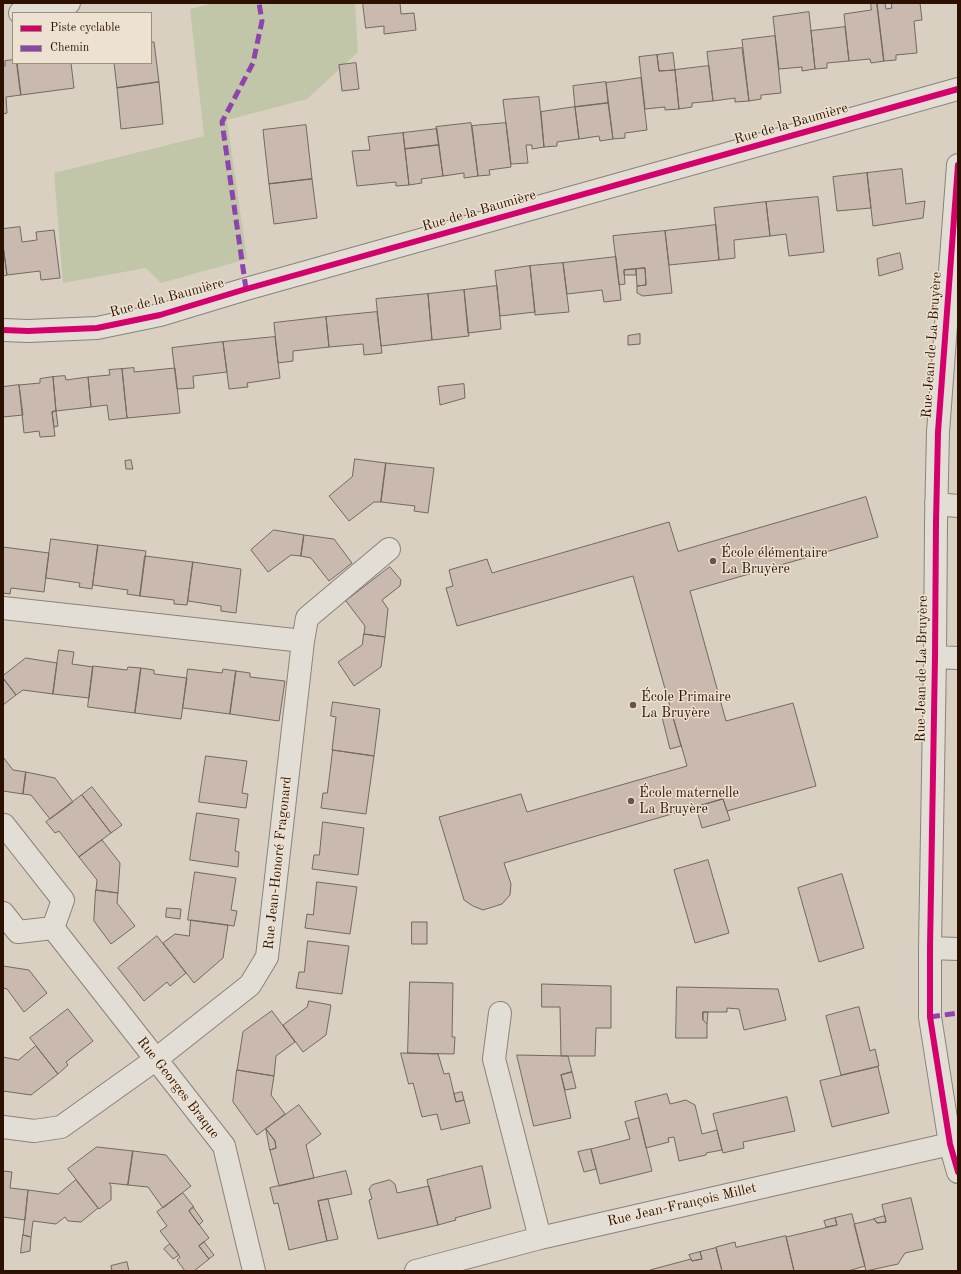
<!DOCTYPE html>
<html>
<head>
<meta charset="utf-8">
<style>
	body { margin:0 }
	#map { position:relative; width:961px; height:1274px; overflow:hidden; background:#d9d0c2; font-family:"Old Standard TT",serif }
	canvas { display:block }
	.frame { position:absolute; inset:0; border:4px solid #2d1100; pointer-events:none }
	.legend { position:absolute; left:12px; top:12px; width:140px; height:52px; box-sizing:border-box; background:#ede2d1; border:1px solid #a08e7d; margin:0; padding:5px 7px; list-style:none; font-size:12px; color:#2d1100 }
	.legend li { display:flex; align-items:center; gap:8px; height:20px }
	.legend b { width:20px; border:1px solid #a08e7d }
</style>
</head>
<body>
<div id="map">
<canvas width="961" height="1274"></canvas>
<div class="frame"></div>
<ul class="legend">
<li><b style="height:5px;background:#d6006c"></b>Piste cyclable</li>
<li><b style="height:5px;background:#8e44ad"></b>Chemin</li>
</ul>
</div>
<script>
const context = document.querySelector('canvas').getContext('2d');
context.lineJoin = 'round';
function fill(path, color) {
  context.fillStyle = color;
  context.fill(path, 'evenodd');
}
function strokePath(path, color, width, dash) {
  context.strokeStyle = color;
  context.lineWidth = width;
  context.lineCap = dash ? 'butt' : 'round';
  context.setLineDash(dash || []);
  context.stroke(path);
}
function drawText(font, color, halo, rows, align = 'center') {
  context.font = font + ' "Old Standard TT",serif';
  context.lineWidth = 3;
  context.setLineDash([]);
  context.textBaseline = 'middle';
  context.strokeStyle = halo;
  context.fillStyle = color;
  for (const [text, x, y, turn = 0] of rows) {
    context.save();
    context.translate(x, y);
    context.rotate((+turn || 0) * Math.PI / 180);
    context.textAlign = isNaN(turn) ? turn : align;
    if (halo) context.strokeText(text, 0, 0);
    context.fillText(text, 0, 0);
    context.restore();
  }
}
const green = new Path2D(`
	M214,3H355L358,52L307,99L227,120L247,259L161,283L146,268L63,283L54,173L204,136L190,9Z`);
const building = new Path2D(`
	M363,3H400L401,14L414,13L416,30L384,34V26L366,28Z
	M871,3H877L884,61L871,63L870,59L849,61L844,14L871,10Z
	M877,3H885L886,9L892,8L891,3H920L922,20L914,21L917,53L896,55V60L884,61Z
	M809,12L815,69L802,71V67L779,69L773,17Z
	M845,27L849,61L827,63V68L815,69L811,31Z
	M775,36L781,93L761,95V99L749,101L742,40Z
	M151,42H154L159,82L117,88L114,63H151Z
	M742,48L749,101L735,102V98L713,101L707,52Z
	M673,53L675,70L659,71L657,55Z
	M657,55L659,71L675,70L679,109L665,110V107L645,109L639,57Z
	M13,60V63H17L21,95L6,97L7,113L3,114V66H5V61Z
	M17,63H71L74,88L21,95Z
	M356,63L359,89L342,91L339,65Z
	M709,66L713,101L692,103V107L679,109L675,70Z
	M641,78L647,130L625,133V138L613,139L606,83Z
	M159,82L163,124L121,129L117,88Z
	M606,82L608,103L575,107L573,86Z
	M539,97L544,147L532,149V145H526L528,163L511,164L503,100Z
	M608,103L613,139L600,141L599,136L579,139L575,107Z
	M575,107L579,139L557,142V146L544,147L541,112Z
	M471,123L478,176L464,178V173L443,176L436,127Z
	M506,123L511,167L489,170L490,175L478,176L472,126Z
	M306,125L312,179L269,184L263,130Z
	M437,129L439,145L405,149L403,133Z
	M403,133L409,185L396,186V182L357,186L352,151L370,150L368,137Z
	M439,145L443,176L421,179L422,183L409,185L405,149Z
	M902,169L906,204L925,201L923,218L873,226L867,173Z
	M867,173L871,208L837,211L833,177Z
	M312,179L317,218L274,224L269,184Z
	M818,197L824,252L789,256L786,234L770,236L766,202Z
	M766,202L770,236L734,240L735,258L719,260L714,208Z
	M716,225L719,260L669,265L665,231Z
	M20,227L22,242L37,240L36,232L54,230L60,278L41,280L40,271L7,275L3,245V229Z
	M665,231L672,293L643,296L637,293V286L646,285L645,268L624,270L625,284L619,285L613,236Z
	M3,245L7,275L3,276Z
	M900,253L903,269L879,276L877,259Z
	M616,257L621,300L604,302L602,290L567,294L563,263Z
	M563,263L569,312L535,315L530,266Z
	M530,266L535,312L500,316L495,271Z
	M645,268L646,285L637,286L636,269Z
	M636,269V275H624V270Z
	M497,286L501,329L468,333L464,290Z
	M464,290L469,336L432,340L428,294Z
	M428,294L432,340L381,346L376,299Z
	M377,312L382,353L364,355L363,344L329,347L326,317Z
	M326,317L329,347L293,351V361L278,363L274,323Z
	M640,334V344L628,345V336Z
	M275,337L280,378L247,383L248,387L229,389L223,342Z
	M223,342L227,372L193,376L194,388L177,389L172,348Z
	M134,368V372L175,368L180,413L127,418L122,369Z
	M122,369L127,418L109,420L107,405L91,407L88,377L110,375L109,370Z
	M65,376L66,380L88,377L91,407L56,411L53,377Z
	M53,377L56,411L52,412L55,436L40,437L39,431L24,433L19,385L40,383V379Z
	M464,384L465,398L440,405L438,387Z
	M19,385L23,415L3,417V387Z
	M56,411L58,426L54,427L52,412Z
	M355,459L386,463L381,502H374L349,521L329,496L352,477Z
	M131,460L133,469H126L125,461Z
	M386,463L434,468L428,513L414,511L415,506L381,502Z
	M866,497L878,537L690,591L726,721L793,703L816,786L727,811L723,799L504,863L511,884L510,895L502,904L483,910L473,906L464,900L439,817L521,794L527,812L687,766L633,576L457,626L446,588L453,586L449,570L487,559L492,573L669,522L678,551Z
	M274,530L304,535L301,556L291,555L268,572L251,550Z
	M304,535L334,539L352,563L329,581L311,558L301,556Z
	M51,539L98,545L92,589L79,587L80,583L46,578Z
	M98,545L146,551L140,596L127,594L128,590L93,585Z
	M3,547L49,553L44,592L11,588L10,594L3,593Z
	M145,556L193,562L187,605L174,604V600L140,596Z
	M193,562L241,569L236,613L221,611V606L188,601Z
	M390,567L401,580L400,586L382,600L388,609L385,637L364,634L365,626L346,601Z
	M364,634L385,637L381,667L354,686L338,662L362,645Z
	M59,650L74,652L72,664L93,667L89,698L53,694Z
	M26,658L57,663L53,694L23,690L16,695L3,678V676Z
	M93,666L127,670L128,667L141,668L135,713L88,707Z
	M141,668L154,670V674L187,678L181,719L135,713Z
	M188,669L222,673L223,669L236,671L230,714L183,708Z
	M236,671L250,673V677L285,681L279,721L230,714Z
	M3,678L16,695L3,705Z
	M333,702L380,709L374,756L332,750L336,717L331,716Z
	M672,714L681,746L670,749L662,717Z
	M333,750L374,756L366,814L321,808L323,793H327Z
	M206,756L247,761L242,793L248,794L246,808L199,802Z
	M3,757L13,770L26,772L23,794L3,791Z
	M26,772L55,778L73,802L50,819L31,795L23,794Z
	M92,787L122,825L111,833L82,795Z
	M82,795L111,833L79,857L59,831L55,833L46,822Z
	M723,799L730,820L702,828L696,807Z
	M197,813L239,819L235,851L239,852L238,867L190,860Z
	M323,822L364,828L358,875L312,869L314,855H319Z
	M102,840L120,863L118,893L96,890L97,880L79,857Z
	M708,860L729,933L695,943L674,870Z
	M195,872L236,878L231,910L237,911L234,926L188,920Z
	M842,874L864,948L819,962L798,888Z
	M317,882L357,887L350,934L305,928L307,914L313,915Z
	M96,890L118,893L117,903L135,926L111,944L94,921Z
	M167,908L181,909L180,919L166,917Z
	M191,920L228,925L223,958L194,983L163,943L175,934L189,936Z
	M412,922H427V944H412Z
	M157,936L186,973L170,986L167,982L144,1001L118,968Z
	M308,941L349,946L342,994L296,988L299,972H304Z
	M3,966L29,970L47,993L24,1012L7,989L3,988Z
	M410,982L453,983L452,1037H455L454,1054L408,1053Z
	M542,984L611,986V1028H596L595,1056H561L560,1007H542Z
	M677,987L778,989L786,1020L744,1030L739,1009L727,1008V1012H703V1020L707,1024V1038H676Z
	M309,1001L331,1005L326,1035L303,1052L283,1025L307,1007Z
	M859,1007L870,1051L875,1049L879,1066L841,1075L826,1016Z
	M68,1009L93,1041L66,1062L68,1065L58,1074L30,1038Z
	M272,1011L295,1042L276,1056L274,1076L237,1070L243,1032Z
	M703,1012H708L707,1024L703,1020Z
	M36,1046L58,1074L31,1095L3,1091V1057L18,1060Z
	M401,1053L438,1054L444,1074L449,1073L456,1102L464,1100L470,1123L441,1130L437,1114L422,1117L413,1083L409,1084Z
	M517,1055L568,1056L572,1072L561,1075L571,1118L534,1126Z
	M878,1067L889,1113L832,1127L820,1081Z
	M237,1070L274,1076L271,1095L285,1114L257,1135L233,1102Z
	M572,1072L576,1088L565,1090L561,1075Z
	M462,1092L464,1100L456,1102L454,1094Z
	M667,1094L670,1104L686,1100L695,1105L702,1134L717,1130L722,1150L706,1153V1155L679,1161L674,1137L668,1138L669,1142L646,1148L635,1102Z
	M787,1097L795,1131L743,1142L744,1148L723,1153L713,1114Z
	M299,1105L321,1134L306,1145L314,1178L279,1186L270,1150L276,1148L275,1141L266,1129Z
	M639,1118L652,1171L600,1184L591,1149L630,1139L625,1122Z
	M266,1129L275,1141L276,1148L270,1150Z
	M97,1147L133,1151L128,1185L109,1183L111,1186V1200L99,1209L68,1169Z
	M591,1149L596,1169L584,1172L578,1152Z
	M133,1151L166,1155L191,1186L163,1208L148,1187L128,1185Z
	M482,1166L491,1208L455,1218L456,1220L438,1225L427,1180Z
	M3,1171L12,1172L10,1188L28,1190L25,1220L3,1217Z
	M346,1171L352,1194L318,1201L327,1241L289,1250L278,1203L274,1204L270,1188Z
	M76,1180L98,1208L81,1222L68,1221L65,1217L56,1224L33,1221L31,1237L23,1235L28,1190L58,1194Z
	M390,1180L395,1184L397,1193L429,1186L438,1225L378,1239L369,1200L372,1199L369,1189L372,1185Z
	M183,1193L194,1207L189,1211L209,1238L199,1246L209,1259L194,1271H185L177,1260L180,1257L160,1231L167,1226L157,1212Z
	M911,1198L923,1249L905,1253L898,1264L866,1271L854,1224L874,1219L877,1223L886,1222L882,1205Z
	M328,1199L338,1239L327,1241L318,1201Z
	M193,1207L203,1221L199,1225L189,1211Z
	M852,1214L865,1266L848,1271H794L786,1237L837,1225L835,1218Z
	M885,1216L886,1222L877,1223L874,1219Z
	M835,1218L837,1225L826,1227L824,1221Z
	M23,1235L31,1237L30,1251L21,1253Z
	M786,1236L794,1271H722L716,1247L735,1242L736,1247Z
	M204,1242L214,1255L209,1259L199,1246Z
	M170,1244L179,1255L173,1259L164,1249Z
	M716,1248L722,1271H650V1270L691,1259L692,1261L702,1259L700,1252Z
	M700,1252L702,1259L692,1261L689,1255Z
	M127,1262L129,1271H112L111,1266Z`);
const minor = new Path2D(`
	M20,13L43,10L69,3
	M958,165L938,432L936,523L935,657L930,948V1017L950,1144L958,1172
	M3,330L28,331L97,328L160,315L246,289L958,89
	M936,504L958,506
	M3,608L303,641L267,957L250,985L155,1060L61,1127L34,1131L3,1127
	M303,641L307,618L389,549
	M935,657L958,658
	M3,825H4L63,900L53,928
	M3,913L18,932L53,928
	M53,928L224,1146L254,1271
	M930,948L958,949
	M500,1013L494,1059L540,1238
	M416,1271L540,1238L950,1144`);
const quiet = new Path2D(`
	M246,289L222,122L253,63L262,21L259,3
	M930,1017L958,1013`);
const cycleway = new Path2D(`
	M958,165L938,432L936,523L935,657L930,948V1017L950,1144L958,1172
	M3,330L28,331L97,328L160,315L246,289L958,89`);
const markers = [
	[713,561,4,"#695444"],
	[633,705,4,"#695444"],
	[631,801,4,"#695444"]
];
const streetNames = [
	["Rue de la Baumière",791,124,-16],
	["Rue de la Baumière",479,211,-16],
	["Rue de la Baumière",167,298,-15],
	["Rue Jean de La Bruyère",932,345,-86],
	["Rue Jean de La Bruyère",922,669,-89],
	["Rue Jean-Honoré Fragonard",278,863,-84],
	["Rue Georges Braque",178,1088,52],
	["Rue Jean-François Millet",682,1205,-13]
];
const poiNames = [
	["École élémentaire",721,553],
	["La Bruyère",721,569],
	["École Primaire",641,697],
	["La Bruyère",641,713],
	["École maternelle",639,793],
	["La Bruyère",639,809]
];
fill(green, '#c1c6a8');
fill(building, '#c9b9ae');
strokePath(building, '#726960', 1);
strokePath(minor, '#8b8278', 24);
strokePath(minor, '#e2ded6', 22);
strokePath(quiet, '#8e44ad', 5, [10, 5]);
strokePath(cycleway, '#d6006c', 6);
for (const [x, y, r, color] of markers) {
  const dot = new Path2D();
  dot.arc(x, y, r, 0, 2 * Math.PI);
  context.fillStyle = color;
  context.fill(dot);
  strokePath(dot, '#ede2d1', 1.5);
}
drawText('14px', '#2d1100', '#ede2d1', streetNames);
drawText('14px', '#2d1100', '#ede2d1', poiNames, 'left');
</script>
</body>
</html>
